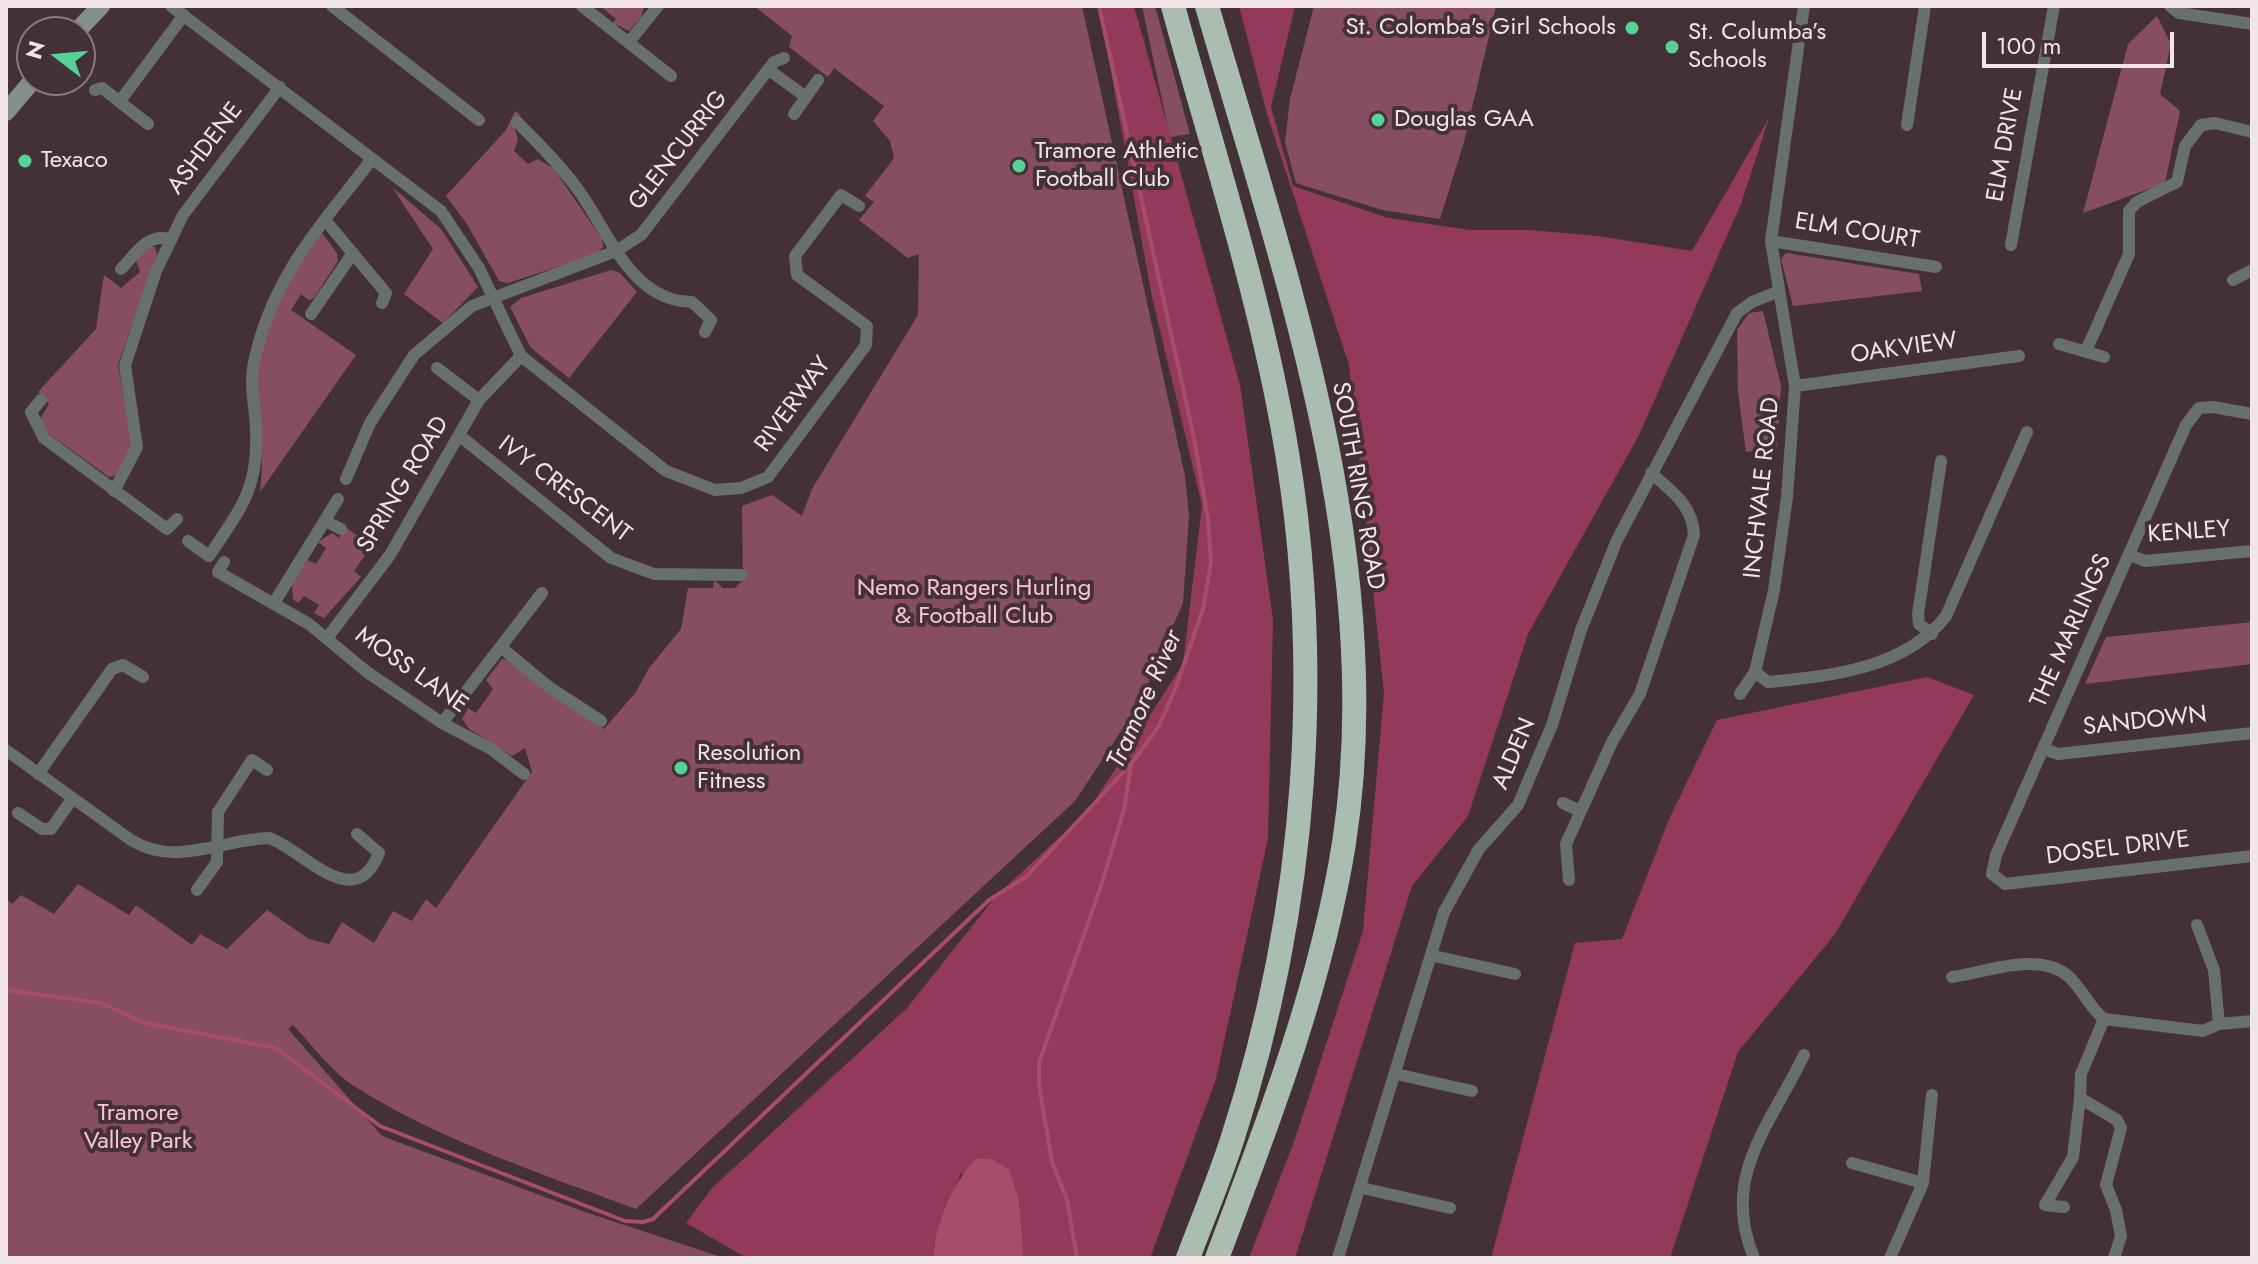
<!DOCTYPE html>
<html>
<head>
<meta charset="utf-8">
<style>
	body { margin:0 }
	#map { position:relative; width:2258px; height:1264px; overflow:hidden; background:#443137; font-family:Jost,sans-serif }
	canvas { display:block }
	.frame { position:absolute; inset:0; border:8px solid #f1e5e8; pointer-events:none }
	.north { position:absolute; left:16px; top:16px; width:80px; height:80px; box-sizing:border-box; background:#443137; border:2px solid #89797e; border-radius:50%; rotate:286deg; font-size:22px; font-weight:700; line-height:32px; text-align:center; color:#f1e5e8 }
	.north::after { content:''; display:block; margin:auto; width:28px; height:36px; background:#54d395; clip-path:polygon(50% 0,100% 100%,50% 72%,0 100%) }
	.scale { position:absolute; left:1982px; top:32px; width:192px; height:36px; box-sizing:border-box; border:4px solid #f1e5e8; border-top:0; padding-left:10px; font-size:24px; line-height:28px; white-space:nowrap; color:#f1e5e8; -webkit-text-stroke:6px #443137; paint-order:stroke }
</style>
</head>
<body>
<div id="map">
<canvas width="2258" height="1264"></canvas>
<div class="frame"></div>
<div class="north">N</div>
<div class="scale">100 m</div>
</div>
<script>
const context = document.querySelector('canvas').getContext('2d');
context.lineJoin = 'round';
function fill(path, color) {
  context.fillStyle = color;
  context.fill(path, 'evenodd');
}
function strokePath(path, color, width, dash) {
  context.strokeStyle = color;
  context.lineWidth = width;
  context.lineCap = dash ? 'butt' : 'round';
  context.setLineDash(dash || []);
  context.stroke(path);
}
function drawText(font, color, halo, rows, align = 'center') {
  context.font = font + ' Jost,sans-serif';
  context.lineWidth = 8;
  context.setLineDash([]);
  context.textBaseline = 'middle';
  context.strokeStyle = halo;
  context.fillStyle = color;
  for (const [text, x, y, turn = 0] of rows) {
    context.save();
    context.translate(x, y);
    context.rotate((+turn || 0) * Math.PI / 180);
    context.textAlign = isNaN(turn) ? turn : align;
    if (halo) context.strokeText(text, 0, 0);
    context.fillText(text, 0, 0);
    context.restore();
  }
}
const green = new Path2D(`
	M592,6H644L641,17L629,31L613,23L616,19L600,6Z
	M754,6H1082L1185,476L1189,515L1183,603L1139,704L1075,801L636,1209C547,1176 434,1138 354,1086C332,1072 312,1045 293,1025L288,1029L382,1136L585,1212L724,1258H6V899L12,904L21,895L54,914L78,884L129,915L136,905L192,945L200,934L227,949L267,910L309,939L329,944L342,922L374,943L393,911L412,921L426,899L436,908L532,772L525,748L512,756L469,729L462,719L468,708L476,713L493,689L486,680L502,659L509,660L604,729L636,692L649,668L681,629L688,588H713L714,580L723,588H735L743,580L742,506L772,495L802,516L812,489L918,315L919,254L908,258L859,220L874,202L865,196L894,158L890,141L873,121L884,106L834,68L828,77L789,47L792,36Z
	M1142,6H1155L1190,134L1170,137Z
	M1314,6H1496L1464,142L1440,219L1382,210L1296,183L1285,142L1290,99Z
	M2157,16L2171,44L2160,94L2180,111L2165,183L2083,213L2128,44Z
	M515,111L521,115L514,126L518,139L514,151L528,164L538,159L554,169L602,239L603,247L597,254L508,283L499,281L467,224L446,196L506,130Z
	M392,187L441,229L478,287L443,323L404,294L433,249Z
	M322,233L337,253L338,261L314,298L309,300L301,294L291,310L356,355L260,492C265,457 258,426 256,392C254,346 289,264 322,233Z
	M149,247H155L157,254L118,364L132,445L116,475L109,477L48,433L40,419L49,404L38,392L96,329L104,275L121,288L140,272L136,260Z
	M1786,253L1919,274L1922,291L1793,306L1781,259Z
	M611,270L620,273L637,292L569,378L531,348L510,307L521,298Z
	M1763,311L1781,386L1777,447L1746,452L1738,392L1737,330L1749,313Z
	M345,527L380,551L370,548L354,571L361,577L324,618L314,613L319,605L304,596L298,603L293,599L292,582L308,560L316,564L326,548L318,542L332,533L339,538Z
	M2252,622V664L2085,684L2106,637Z`);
const forest = new Path2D(`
	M1099,6H1134L1240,385L1273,620L1268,838L1216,1079L1150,1258H1024L1019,1200L961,1173L934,1244L933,1258H747L686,1223L712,1188L907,1008L996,896L1088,811L1183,664L1202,505L1152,297Z
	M1239,6H1295L1271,107L1293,186L1388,218L1470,230H1530L1598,236L1692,251L1769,118L1741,204L1639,435L1528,634L1468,816L1412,886L1295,1258H1249L1295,1139L1363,931L1384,693L1349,365L1267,114Z
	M1927,677L1974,695L1835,934L1738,1052L1670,1258H1491L1575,943L1622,939L1670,817L1717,720Z`);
const water = new Path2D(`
	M976,1159H991L1009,1169L1019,1200L1024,1258H933C935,1226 953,1181 976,1159Z`);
const stream = new Path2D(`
	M6,990L101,1003L145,1023L276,1048L380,1126L625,1221L643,1222L653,1219L989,900L1026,877L1131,764
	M1077,1258L1067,1200L1052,1162L1039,1085V1063L1101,886L1124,810L1131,764L1159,726L1176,687L1203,609L1211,562L1208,519L1194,438L1099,6`);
const street = new Path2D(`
	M171,6L441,211L479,268L521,356L666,471L715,490L741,488L768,477L866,345L867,326L797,275L795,256L841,195L859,206
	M332,6L479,120
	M582,6L671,76
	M1804,6L1771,241L1795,386L1787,497L1774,590L1755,672L1768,682C1830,676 1905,669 1946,616L2027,432
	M2170,6L2179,13L2252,24
	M629,42L658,6
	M769,70L806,97
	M95,90L102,88L148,124
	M120,101L184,15
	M794,114L818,80
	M517,122C539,144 561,166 579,191C610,234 631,301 692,302L711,320L705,332
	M1907,125L1925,6
	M325,220L386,293L382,303
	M1771,241L1936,267
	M2011,245L2054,6
	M121,269C135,255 147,233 169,239
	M2233,280L2252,270
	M311,314L353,253
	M2059,344L2104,357
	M2086,351L2129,254V211L2137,202L2177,182L2185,146L2201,125L2215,123L2252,132
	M437,368L479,400
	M1795,386L2019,356
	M41,400L31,412L44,438L167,529L177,519
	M2252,414L2213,407L2199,408L2186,425L1996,855L1992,874L2005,884L2252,856
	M460,436L611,558L654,574L741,575
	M346,479L370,423L414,355L472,306L616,251L641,235L774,62L784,58
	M114,491L137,447L125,365L156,271L183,215L280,87
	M325,521L341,529
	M188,541L209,556C241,508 259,489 256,428C255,406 249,385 254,362C273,275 320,227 372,159
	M2130,555L2145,561L2252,551
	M224,562L218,572L309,624L367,672L442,723L491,749L524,774
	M274,603L338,499
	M1932,634L1919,624L1918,614L1941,461
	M327,638L390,555L479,400L521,356
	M502,648L549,687L601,721
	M1740,694L1755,672
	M442,723L542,593
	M2044,749L2058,754L2252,733
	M6,750L131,840C176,868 222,839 269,838C303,849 354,916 379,853L357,834
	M38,774L112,669L123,665L143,677
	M1563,803L1580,811
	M18,813L42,829H51L72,799
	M1569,880L1566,844L1612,742L1640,694L1694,535C1693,506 1672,491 1651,473
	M197,890L217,862L218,812L252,760L267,770
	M2197,925L2214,970L2219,1024
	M1434,956L1515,974
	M1952,977C1987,972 2039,951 2068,976C2082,988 2089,1007 2104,1019L2203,1031L2219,1024L2252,1021
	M2104,1019L2081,1074L2080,1098L2117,1120L2121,1128L2106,1185L2116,1210L2121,1236L2114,1258
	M1396,1074L1472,1091
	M1852,1163L1923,1183
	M1362,1188L1450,1208
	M2064,1207L2045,1205L2073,1157L2080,1098
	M1338,1258L1444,912L1479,849L1518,805L1552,725L1581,630L1617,540L1737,313L1752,302L1777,292
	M1754,1258C1720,1176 1770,1126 1804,1055
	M1890,1258L1923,1183L1932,1095`);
const secondary = new Path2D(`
	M76,32L101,6
	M6,112L33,80`);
const highway = new Path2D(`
	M1173,6C1211,145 1256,283 1282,424C1326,661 1307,908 1233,1137C1220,1178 1203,1218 1188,1258
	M1207,6C1285,275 1388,559 1344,843C1321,987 1268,1123 1217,1258`);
const markers = [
	[1632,28,8,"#54d395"],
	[1672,47,8,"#54d395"],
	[1378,120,8,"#54d395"],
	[25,161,8,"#54d395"],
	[1019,166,8,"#54d395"],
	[681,768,8,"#54d395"]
];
const poiNames = [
	["St. Colomba's Girl Schools",1616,28,"right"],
	["St. Columba’s",1688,33],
	["Schools",1688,61],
	["Douglas GAA",1394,120],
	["Tramore Athletic",1035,152],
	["Football Club",1035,180],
	["Texaco",41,161],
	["Resolution",697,754],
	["Fitness",697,782]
];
const streetNames = [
	["ELM DRIVE",2006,145,-80],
	["ASHDENE",206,149,-53],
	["GLENCURRIG",679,151,-52],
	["ELM COURT",1857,232,9],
	["OAKVIEW",1904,349,-8],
	["RIVERWAY",794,405,-54],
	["SPRING ROAD",404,485,-59],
	["SOUTH RING ROAD",1357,486,80],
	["INCHVALE ROAD",1763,488,-84],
	["IVY CRESCENT",564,490,37],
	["KENLEY",2189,533,-4],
	["THE MARLINGS",2072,631,-66],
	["MOSS LANE",411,671,35],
	["SANDOWN",2145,722,-6],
	["ALDEN",1515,754,-67],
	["DOSEL DRIVE",2118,849,-7]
];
const parkNames = [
	["Nemo Rangers Hurling",974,589],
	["& Football Club",974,617],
	["Tramore",138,1114],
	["Valley Park",138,1142]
];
const waterNames = [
	["Tramore River",1146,700,-66]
];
fill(green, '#874e61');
fill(forest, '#933a5c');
fill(water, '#a84c6e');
strokePath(stream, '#a84c6e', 4);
strokePath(street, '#68706b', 12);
strokePath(secondary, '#829088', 18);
strokePath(highway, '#a9beb1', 24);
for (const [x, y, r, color] of markers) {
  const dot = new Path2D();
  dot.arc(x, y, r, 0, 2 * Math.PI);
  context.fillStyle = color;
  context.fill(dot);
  strokePath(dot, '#443137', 3);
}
drawText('24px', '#f1e5e8', '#443137', poiNames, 'left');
drawText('24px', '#f1e5e8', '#443137', streetNames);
drawText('24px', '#fac6d5', '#443137', parkNames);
drawText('italic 26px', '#f6dbe3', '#443137', waterNames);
</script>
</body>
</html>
